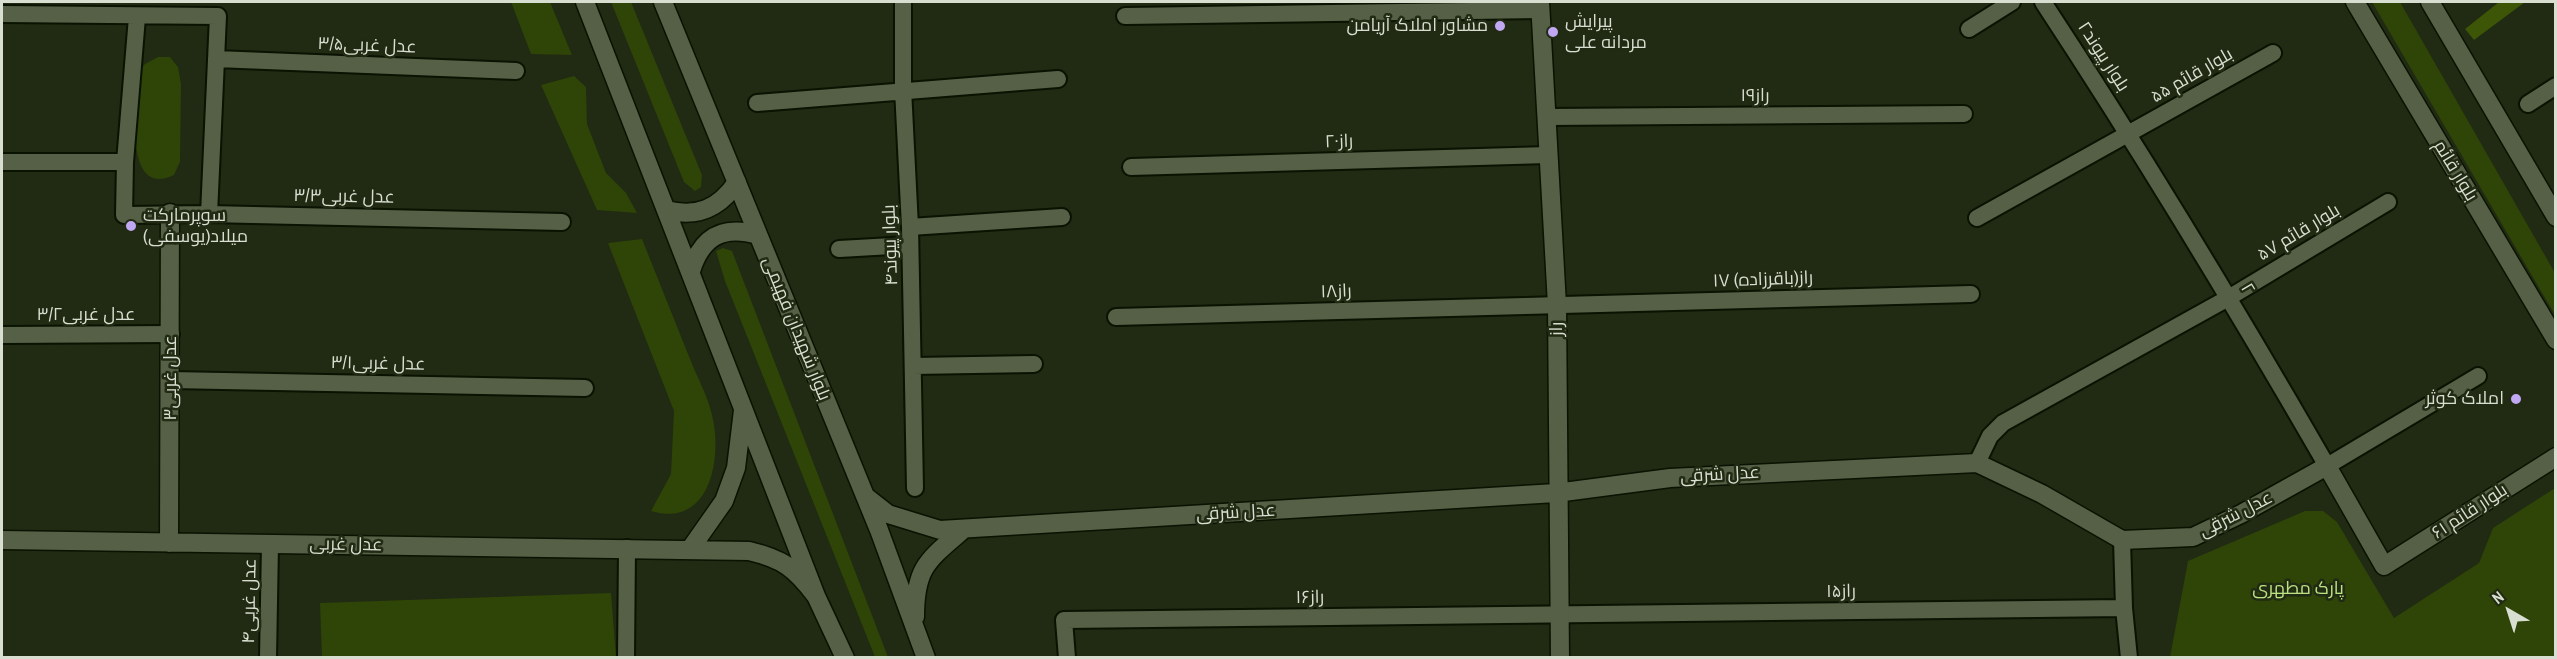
<!DOCTYPE html>
<html>
<head>
<meta charset="utf-8">
<style>
	body { margin:0 }
	#map { position:relative; width:2557px; height:659px; overflow:hidden; background:#212a13; font-family:"Archivo Narrow",sans-serif }
	canvas { display:block }
	.frame { position:absolute; inset:0; border:3px solid #d8ded0; pointer-events:none }
	.north { position:absolute; left:2479px; top:581px; width:60px; height:60px; -webkit-text-stroke:4px #212a13; paint-order:stroke; rotate:321deg; font-size:16px; font-weight:700; line-height:24px; text-align:center; color:#d8ded0 }
	.north::after { content:''; display:block; margin:auto; width:21px; height:27px; background:#d8ded0; clip-path:polygon(50% 0,100% 100%,50% 72%,0 100%) }
</style>
</head>
<body>
<div id="map">
<canvas width="2557" height="659"></canvas>
<div class="frame"></div>
<div class="north">N</div>
</div>
<script>
const context = document.querySelector('canvas').getContext('2d');
context.lineJoin = 'round';
function fill(path, color) {
  context.fillStyle = color;
  context.fill(path, 'evenodd');
}
function strokePath(path, color, width, dash) {
  context.strokeStyle = color;
  context.lineWidth = width;
  context.lineCap = dash ? 'butt' : 'round';
  context.setLineDash(dash || []);
  context.stroke(path);
}
function drawText(font, color, halo, rows, align = 'center') {
  context.font = font + ' "Archivo Narrow",Cairo,sans-serif';
  context.lineWidth = 5;
  context.setLineDash([]);
  context.textBaseline = 'middle';
  context.strokeStyle = halo;
  context.fillStyle = color;
  for (const [text, x, y, turn = 0] of rows) {
    context.save();
    context.translate(x, y);
    context.rotate((+turn || 0) * Math.PI / 180);
    context.textAlign = isNaN(turn) ? turn : align;
    if (halo) context.strokeText(text, 0, 0);
    context.fillText(text, 0, 0);
    context.restore();
  }
}
const green = new Path2D(`
	M511,2H550L572,55L531,54Z
	M611,2H631L702,175L701,187L695,191L684,182Z
	M2372,2H2400L2555,273V315Z
	M158,57H170L178,67L181,84L180,162L174,175C121,200 137,97 139,71L145,64Z
	M574,76L586,87L587,124L606,173L626,193L637,213L597,210L541,85Z
	M642,239C658,279 674,319 690,359C697,377 708,396 712,415C723,458 710,529 651,511L671,474L674,411L608,243Z
	M723,248L732,251L888,657H875L725,281L716,251Z
	M2555,488V657H2170L2188,561L2305,511H2323L2337,522L2394,618L2479,563L2493,528Z
	M611,593L616,657H322L320,603Z`);
const building = new Path2D(`
	M2499,2H2525L2474,40L2465,29Z`);
const street = new Path2D(`
	M903,2V89L910,227L915,488
	M2043,2C2143,154 2236,308 2327,466L2478,376
	M2,14L218,16L209,214
	M1125,16L1540,10
	M137,17L125,162L124,215L209,214L562,222
	M1969,29L2012,2
	M216,59L516,71
	M757,103L1058,79
	M2528,104L2556,86
	M1547,117L1964,114
	M2,162H125
	M1131,167L1548,155
	M1977,218L2273,53
	M910,227L1062,217
	M839,249L910,245
	M1116,317L1971,294
	M2,335L171,334
	M913,366L1034,364
	M171,380L585,388
	M1977,463L1990,436L2003,423L2230,297L2388,202
	M2122,540L2124,608L2129,658
	M268,658L270,544
	M626,658L627,548
	M1067,658L1064,620L2124,608`);
const secondary = new Path2D(`
	M585,2L816,596L845,658
	M663,2L879,530L926,658
	M1540,2L1557,305L1560,658
	M2355,2L2556,340
	M2430,2L2556,217
	M666,210C696,218 719,209 737,182
	M691,271C702,236 723,225 758,235
	M865,496L888,514L940,530L1556,493L1670,478L1977,463L2042,494L2122,540L2193,537L2241,514L2327,466L2384,566L2556,457
	M2,540L749,551C783,559 795,568 816,596
	M169,543L170,213
	M691,548L724,501L736,468L743,410
	M915,617C915,567 928,560 964,529`);
const markers = [
	[1500,26,6,"#c0a8f3"],
	[1553,32,6,"#c0a8f3"],
	[131,226,6,"#c0a8f3"],
	[2516,399,6,"#c0a8f3"]
];
const poiNames = [
	["پیرایش",1565,22],
	["مردانه علی",1565,43],
	["مشاور املاک آریامن",1488,26,"right"],
	["سوپرمارکت",143,216],
	["میلاد(یوسفی)",143,237],
	["املاک کوثر",2504,399,"right"]
];
const streetNames = [
	["عدل غربی۳/۵",367,46,2],
	["بلوار پیوند۲",2103,57,57],
	["بلوار قائم ۵۵",2192,76,-30],
	["راز۱۹",1755,96],
	["راز۲۰",1339,142,-2],
	["بلوار قائم",2455,171,59],
	["عدل غربی۳/۳",344,197,1],
	["بلوار قائم ۵۷",2299,233,-31],
	["بلوار پیوند۴",891,245,-92],
	["۱۷ راز(باقرزاده)",1763,280,-2],
	["۲",2247,289,59],
	["راز۱۸",1336,292,-2],
	["عدل غربی۳/۲",86,315],
	["بلوار شهیدان فهیمی",796,329,68],
	["راز",1557,329,-90],
	["عدل غربی۳/۱",378,364,1],
	["عدل غربی۳",171,378,-90],
	["عدل شرقی",1720,475,-3],
	["بلوار قائم ۶۱",2470,512,-33],
	["عدل شرقی",1236,513,-3],
	["عدل شرقی",2236,515,-27],
	["عدل غربی",346,545,1],
	["راز۱۵",1841,592,-1],
	["راز۱۶",1310,598,-1],
	["عدل غربی۴",250,601,-89]
];
const parkNames = [
	["پارک مطهری",2298,589]
];
fill(green, '#2f4407');
fill(building, '#3c5507');
strokePath(street, '#0a1201', 20);
strokePath(secondary, '#0a1201', 21);
strokePath(street, '#556046', 16);
strokePath(secondary, '#556046', 18);
for (const [x, y, r, color] of markers) {
  const dot = new Path2D();
  dot.arc(x, y, r, 0, 2 * Math.PI);
  context.fillStyle = color;
  context.fill(dot);
  strokePath(dot, '#212a13', 2);
}
drawText('18px', '#d8ded0', '#212a13', poiNames, 'left');
drawText('18px', '#d8ded0', '#212a13', streetNames);
drawText('18px', '#bbe281', '#212a13', parkNames);
</script>
</body>
</html>
